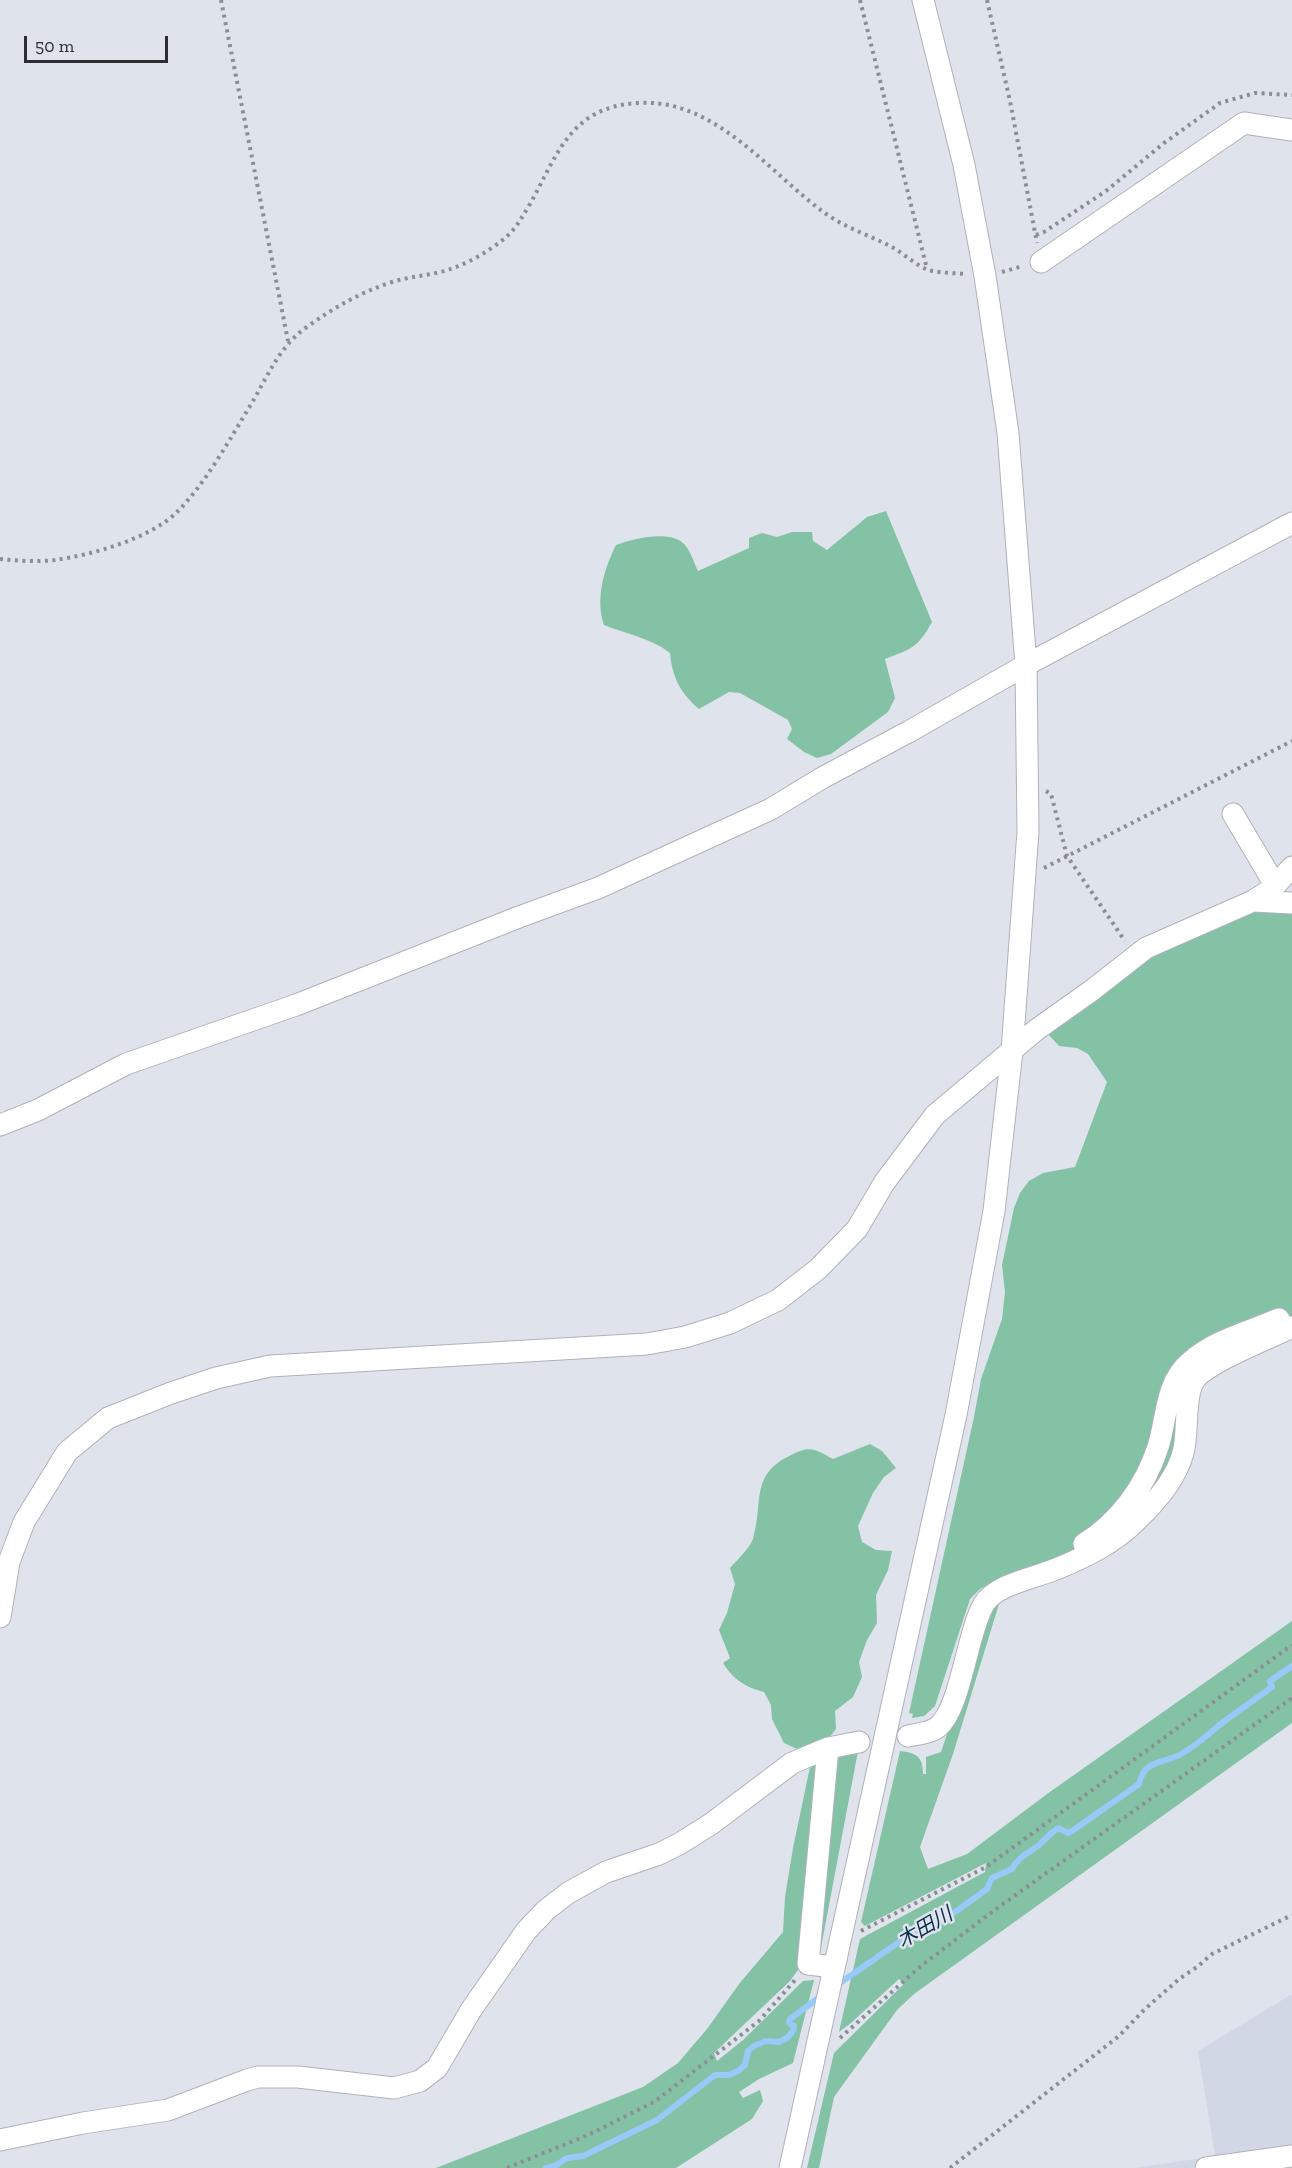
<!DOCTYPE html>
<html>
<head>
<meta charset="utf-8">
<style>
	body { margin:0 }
	#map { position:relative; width:1292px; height:2168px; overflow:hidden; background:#dfe3eb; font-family:"Zilla Slab",serif }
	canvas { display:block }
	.scale { position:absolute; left:24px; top:36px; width:144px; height:27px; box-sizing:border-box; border:3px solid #2d2e31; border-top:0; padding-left:8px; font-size:18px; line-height:21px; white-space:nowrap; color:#2d2e31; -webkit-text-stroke:4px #dfe3eb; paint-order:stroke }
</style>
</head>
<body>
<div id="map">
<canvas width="1292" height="2168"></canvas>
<div class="scale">50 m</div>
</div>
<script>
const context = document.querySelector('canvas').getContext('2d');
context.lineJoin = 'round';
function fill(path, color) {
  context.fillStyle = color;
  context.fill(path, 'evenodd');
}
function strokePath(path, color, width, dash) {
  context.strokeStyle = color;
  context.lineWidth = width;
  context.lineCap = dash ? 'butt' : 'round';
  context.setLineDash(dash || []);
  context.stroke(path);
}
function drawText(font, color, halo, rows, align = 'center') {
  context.font = font + ' "Zilla Slab","Noto Sans JP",serif';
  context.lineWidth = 5;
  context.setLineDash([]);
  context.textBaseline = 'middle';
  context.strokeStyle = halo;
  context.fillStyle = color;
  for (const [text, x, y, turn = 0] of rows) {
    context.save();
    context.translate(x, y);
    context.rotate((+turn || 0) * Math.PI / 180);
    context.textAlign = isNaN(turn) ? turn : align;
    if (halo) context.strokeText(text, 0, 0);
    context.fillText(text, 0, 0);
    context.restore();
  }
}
const built = new Path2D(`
	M1292,1994V2168H1136L1215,2156L1198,2051Z`);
const green = new Path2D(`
	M886,511L932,622C918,648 911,649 885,659L895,698L888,712L831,754L817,758L804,752L787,739L792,729L788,720L740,693L729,692L699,709C680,693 672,676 670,653C651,638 626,634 604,625C595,599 604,569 616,545C633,539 671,529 685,545C691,552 694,563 698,571L749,548V538L762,533L777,537L792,532H812L813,541L827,550L867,517Z
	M1292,906V1329L1208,1355L1175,1465L1124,1543L1009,1574L980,1589L970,1599L935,1706L924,1716L912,1718L913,1714L909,1713L974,1417L981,1379L1002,1319L1005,1292L1002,1265L1014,1208L1020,1193L1029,1181L1043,1173L1075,1167L1107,1082L1088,1054L1077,1048L1059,1046L1047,1033L1131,961L1254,908Z
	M870,1444L882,1451L896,1468L884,1477L873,1493L858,1526L862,1542L876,1550L892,1551L888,1570L876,1595L877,1623L867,1640L859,1662L862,1677L853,1697L835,1711L836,1729L829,1738L808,1748L797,1749L784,1743L772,1719L771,1705L764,1692C745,1687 734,1680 723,1663L730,1658L719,1630L727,1613L735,1584L730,1568C737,1560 749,1549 753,1539C764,1503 749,1475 791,1455C810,1445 815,1449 833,1459Z
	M1009,1592L999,1604L953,1754L920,1847L928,1869L967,1854L1047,1794L1292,1621V1723L914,1994L897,2010L834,2097L819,2168H807L834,2053L904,1984L899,1979L851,2023L839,2032L860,1939L985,1872L986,1863L865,1926L861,1922L900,1751C916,1753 923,1756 923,1774H926V1757L941,1752L987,1614Z
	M858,1751L820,1953L815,1952L836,1761L841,1756Z
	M821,1758L801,1966L790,1981L714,2053L717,2061L743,2040L803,1981L814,1980L793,2063L759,2079L739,2092L743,2098L760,2090L763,2101L752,2119L676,2168H436L643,2087L678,2063L707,2029L739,1984L783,1932L785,1897L793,1848L811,1762Z`);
const stream = new Path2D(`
	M837,1985L918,1929L932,1925L958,1910L987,1889L992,1878L1012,1869C1018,1857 1029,1853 1039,1845C1045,1839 1051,1833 1058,1828L1068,1833L1072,1831L1139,1784C1144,1761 1159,1764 1177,1756C1196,1747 1210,1732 1226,1720C1241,1709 1257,1698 1272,1687L1270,1681L1292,1666
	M546,2168L555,2166L567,2158L583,2156L657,2120L715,2075H729L738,2071L745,2065L748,2051L754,2046L766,2041L779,2042L787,2038L793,2031L794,2026L789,2023L790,2019L821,1996`);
const path = new Path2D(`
	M221,0L288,341
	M860,0L927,269
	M987,0L1010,101L1037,243
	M1036,235L1044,232L1106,191L1164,143L1220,103L1255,93L1292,95
	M1002,272L1023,266
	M0,559C18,561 37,562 55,560C92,555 152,538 178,511C205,484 230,439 250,406C267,378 279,346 307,327C335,307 359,293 392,282C408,277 424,276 440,272C462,267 487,253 505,238C516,229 522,217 530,204C558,154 570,107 638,103C714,98 767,170 822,211C843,227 869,235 892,247C904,254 916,265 928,270C940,273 953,273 965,274
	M1046,791L1051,794L1067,856L1125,941
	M1044,868L1292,741
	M861,1931L986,1867L1292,1645
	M840,2038L921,1966L996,1909L1292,1698
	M507,2168L588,2135L654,2102L759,2021L796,1979
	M950,2168L1119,2036L1144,2010L1179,1979L1197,1967L1212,1954L1292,1915`);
const minor = new Path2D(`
	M1041,262L1244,123L1292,130
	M1233,814L1275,885
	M1253,901L1292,903
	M0,1125L38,1110L126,1064L296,1005L519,917L598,888L771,809L822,778L910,731L1026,665L1292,523
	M1084,1544C1119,1522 1145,1487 1158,1447C1167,1419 1165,1384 1189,1363C1214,1340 1249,1332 1279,1319
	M0,1617L9,1562L24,1522L67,1452L108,1418L171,1393L216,1378L270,1366L647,1344L685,1337L730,1323L778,1300L818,1269L857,1229L884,1183L935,1115L997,1063L1036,1030L1091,991L1146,948L1253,901L1272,889L1292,867
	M908,1736C918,1734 930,1733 938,1727C961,1708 967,1632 984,1604C996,1584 1035,1578 1056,1569C1086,1557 1114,1543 1137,1520C1156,1502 1176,1479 1183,1453C1189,1433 1183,1393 1196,1378C1211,1361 1270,1338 1292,1327
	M828,1748L808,1964L834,1967
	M0,2140L83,2123L168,2110L247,2080L258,2077H298L394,2088L420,2081L437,2068L471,2010L526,1931L546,1910L568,1893L606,1872L659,1854L679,1844L711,1824L792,1763L828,1748L859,1742
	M790,2168L956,1415L994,1211L1012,1051L1028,831L1026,665L1008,433L985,276L964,165L923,0
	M1206,2168L1292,2156`);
const waterNames = [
	["木田川",925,1928,-30]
];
fill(built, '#d1d7e5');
fill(green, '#84c2a6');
strokePath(stream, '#96caf8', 6);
strokePath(minor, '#afb2ba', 23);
strokePath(path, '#8b8e94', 4, [3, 4.5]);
strokePath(minor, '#fff', 21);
drawText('italic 20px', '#062e4c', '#dfe3eb', waterNames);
</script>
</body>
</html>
